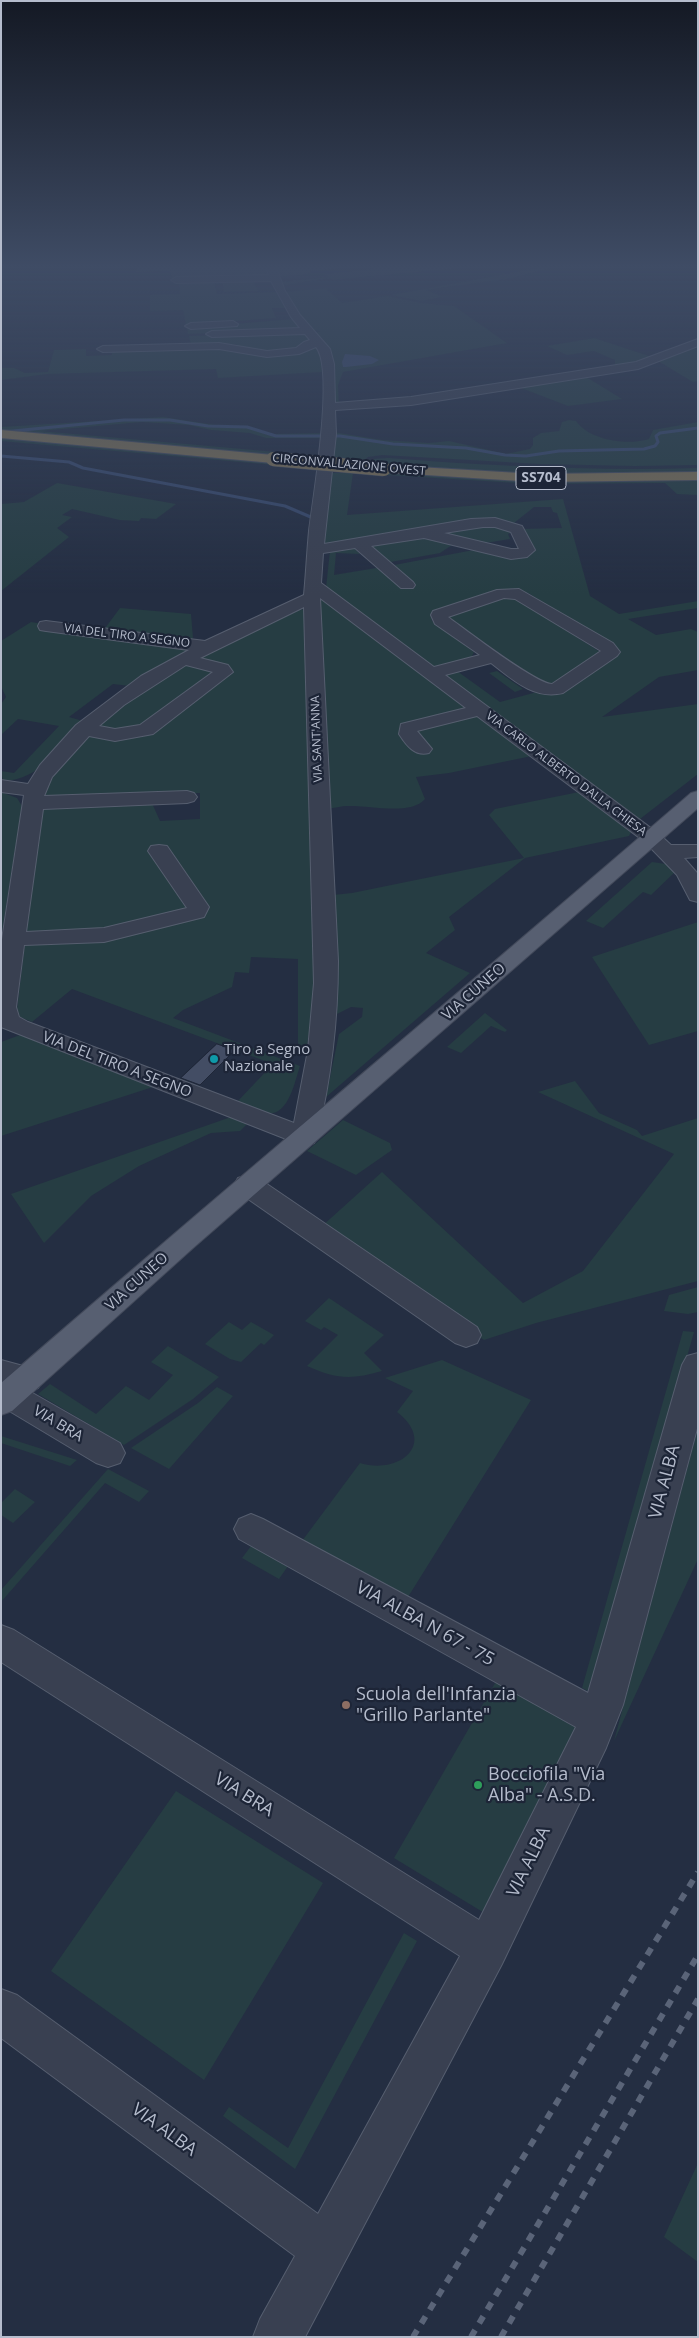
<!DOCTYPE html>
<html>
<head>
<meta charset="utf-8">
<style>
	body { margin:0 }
	#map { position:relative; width:699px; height:2338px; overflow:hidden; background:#242e42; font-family:"Open Sans",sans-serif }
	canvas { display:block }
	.frame { position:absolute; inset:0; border:2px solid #b5bccc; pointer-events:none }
</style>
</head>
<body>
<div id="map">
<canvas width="699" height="2338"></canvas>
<div class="frame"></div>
</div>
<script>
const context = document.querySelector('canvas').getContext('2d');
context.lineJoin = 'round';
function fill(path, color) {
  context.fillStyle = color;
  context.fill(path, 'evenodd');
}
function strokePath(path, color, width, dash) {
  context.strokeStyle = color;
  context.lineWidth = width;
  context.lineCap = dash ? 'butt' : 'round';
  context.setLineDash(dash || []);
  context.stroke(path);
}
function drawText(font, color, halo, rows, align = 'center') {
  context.font = font + ' "Open Sans",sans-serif';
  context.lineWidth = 4.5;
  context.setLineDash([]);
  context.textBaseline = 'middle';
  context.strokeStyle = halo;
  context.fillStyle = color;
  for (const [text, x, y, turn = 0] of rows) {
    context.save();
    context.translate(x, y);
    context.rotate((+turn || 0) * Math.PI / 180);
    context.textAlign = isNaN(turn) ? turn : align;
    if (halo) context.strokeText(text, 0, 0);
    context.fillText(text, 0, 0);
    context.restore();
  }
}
const green = new Path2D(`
	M138,267H266L270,277L172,278L170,271L136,272Z
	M274,267H347L311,271L308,274L278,277Z
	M372,267H468L333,280L330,278L284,285L282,282L328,277L324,274L375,269Z
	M549,268L513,278L426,290L443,297L421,301L391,295L532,269Z
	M251,279L259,291L224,292L222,280Z
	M179,280H214L217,294L276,292L285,308H272L276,318L186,325L183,310L150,311V295L180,294Z
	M325,288L342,303L387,296L422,303L454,306L507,343L343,372L338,385L339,406L334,405L315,333L320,331L311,330L284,292Z
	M293,319L302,330L188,334L187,328Z
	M304,332L313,342C287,356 263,351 235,347L237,345L235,344L191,345L189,336Z
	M594,338L655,358L646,361L601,369L615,364V360L594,351L567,355L547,346Z
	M698,344V381L693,382L658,361Z
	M316,345L321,354L322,372L218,378L216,369L47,374L1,380V368H14L25,373L48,372L54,350L86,349V356L112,355V350L227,348L259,355Z
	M583,375L622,399L568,406L516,386Z
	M163,417L215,425L250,427L272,434L324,433V438H266L250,433L211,430L189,425L142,422L40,431L321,456V460L1,431V427Z
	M569,420L576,421C589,440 627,446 649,439L653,430L698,422V465L635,466L540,464L382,455L368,457L361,463L331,460L333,432L382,440L429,443L449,441L506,454L530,449L533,445V438L541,433L559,431L562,422Z
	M1,438L321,466L320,469L1,441Z
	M388,458C491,466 594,471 698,468V473H514L369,464L374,459Z
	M364,470C475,480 586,483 698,479V495L677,494L665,483L534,484L353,473L347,515L563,499L590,596L619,614L698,601V608L628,619L656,635L691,629L698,632V670L659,677L602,717L698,704V774L640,819L443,674L457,671L500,702L537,692L553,694L568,689L619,655L620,652L616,646L528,593L513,589L503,590L431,614L432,621L474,652L471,658L434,668L326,588L330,551L353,547L360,554L336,553L334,575L382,567L409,589L415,587L389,566L479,549L518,556L522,529L562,528L557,513L553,512L551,507H534L514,523L502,521L337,544L321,543L330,473H353Z
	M57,483L176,504L156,519L141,518L139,521L120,520L72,509L62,515L72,517L57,528L69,537L1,591V504L24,502Z
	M492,525L514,532L508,534L510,539L479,544L440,532Z
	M424,536L455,543L440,553L385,563L364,545Z
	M504,598H516L600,652L552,684L541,682L449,618L450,615Z
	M319,599H324L470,710L412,732L475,713L532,756L449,773L416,777L425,799C411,816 368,805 348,806C341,806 334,808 328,809Z
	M120,608L191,614L193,638L189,642L103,631Z
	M299,609L305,610L315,975L313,1013L305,1055L298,1052V959L251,957L249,973L235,972L232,987L183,1010L173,1018L300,1066C295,1081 288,1118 266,1113C256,1111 246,1106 237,1102L273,1064L72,989L32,1022L20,1017L17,1009L25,943L92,941L191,907L109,930L26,934L43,806L151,801L160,821L200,819V793L43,799C47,773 71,752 88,732L122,736L229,672L191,659Z
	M31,622L44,624L199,647L130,686L113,684L69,717L83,721C59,747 41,780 3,781L1,771L14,773L59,726L18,719L1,735V704L6,697L1,686V641Z
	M186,661L218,669L138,730L91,728L110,713Z
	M497,671L523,689L515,692L489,673Z
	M1,792L17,798L22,806L2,932Z
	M579,792L631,832L629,836L525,858L449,917L455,930L426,953L470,973L326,1097L339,1034L362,1017L363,1008L351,1007L335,1015L333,895L352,893L524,858L489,815L495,809Z
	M652,862L666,864L675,872L651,895L643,892L603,928L586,921Z
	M698,922V1031L649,1045L592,957Z
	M485,1013L507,1030L505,1032L491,1026L461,1053L447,1047Z
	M20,1035L153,1087L1,1136V1042Z
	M575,1081L599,1113L637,1130L642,1136L698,1118V1281L536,1323L484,1340L321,1227L382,1172L523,1303L583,1271L674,1154L538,1092Z
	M231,1117L247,1124L240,1131L211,1133L139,1166L91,1196L44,1243L11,1194Z
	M343,1120L390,1143L392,1150L356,1175L307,1151Z
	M698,1287V1312L688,1314L664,1311L669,1295Z
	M329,1298L384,1335L364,1353L382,1371C351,1380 336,1379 307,1366L338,1335L324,1327L321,1330L305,1321Z
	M229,1322L242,1330L251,1322L274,1335L264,1345L261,1343L241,1362L230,1359L205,1344Z
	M683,1331L694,1332L592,1693L582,1688Z
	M168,1346L219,1377L193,1399L124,1445L38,1394L50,1384L96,1414L126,1386L149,1400L173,1375L151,1362Z
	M442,1360L531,1400L408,1597L302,1541L360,1463C399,1475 438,1444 397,1412L413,1391L385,1378Z
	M217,1387L233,1396L169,1469L131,1448L198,1403Z
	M698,1428V1559L614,1741Z
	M1,1436L77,1460L70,1466L1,1443Z
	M108,1469L149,1491L139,1502L105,1483L1,1602V1590Z
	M15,1489L35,1502L13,1523L1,1515V1503Z
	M251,1546L288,1566L279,1579L242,1558Z
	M498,1678L580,1724L486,1914L394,1858Z
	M176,1791L323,1883L204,2080L51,1971Z
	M404,1933L417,1941L295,2169L223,2116L229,2107L288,2148Z
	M698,2163V2262L664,2237Z`);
const water = new Path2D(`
	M345,354L370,356L379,360L372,364L346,367H343L342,362Z`);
const stream = new Path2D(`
	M3,432L124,420H170L208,426L247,427L276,436H340L393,444L466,448L505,455L526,456L559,451L644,449L655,446L658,442L656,436L660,433L698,428
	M1,456L69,462L83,468L285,506L313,518`);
const building = new Path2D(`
	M217,1044L235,1050L200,1085L181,1078Z`);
const minor = new Path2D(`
	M266,267H276L285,291L300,315L330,349L334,364L335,403L411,397L636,362L698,339V346L638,369L411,405L335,410L336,434L324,544L471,519L495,518L522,526L535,550L527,557L511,559L424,538L371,546L413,582L415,585L413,588H401L355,548L323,553L321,583L434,667L480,655L435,624L431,615L433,611L497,590L519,589L613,643L620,652L617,656L563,693C534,700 513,680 491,663L445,675L659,834L671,845H698V857L684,858L698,874V902L690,900L677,875L645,842L477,716L417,731L432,749L429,753C415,757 406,745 399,734L401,724L466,708L320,598L338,961C338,1021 331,1079 317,1137L314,1143L304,1146L1,1027V946L24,795L1,792V780L28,784L40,765L76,725L141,676L189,650L46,631L40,630L38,626L40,622L46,621L205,641L304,595C306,574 307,552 309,531C313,498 335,369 316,347L299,354L267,357L219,349L103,352L97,349L103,346L219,343L267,351L296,348L304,342L310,340L305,334L212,337L206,334L212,331L300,328L291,317L271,281L176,283L171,280L176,277L269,275ZM483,527H495L511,532L519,549H511L444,533ZM504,598L515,599L601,651L552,684C536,684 466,630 448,617ZM304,607L314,983L308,1050L294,1123L28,1022L19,1017L16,1007L24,945L104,942L204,917L209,907L167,846L159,845L151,846L148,851L187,908L104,928L26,932L43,809L187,803L194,801L197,797L194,793L187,791L44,796L52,777L89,736L115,741L153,734L233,672L228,665L200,658ZM186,665L213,672L140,725L115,729L99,726L124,705Z
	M233,321L238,324L237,326L191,329L185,326L191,323Z
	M248,1175L258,1178L477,1327L481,1335L477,1343L466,1347L455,1343L238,1192L234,1185L238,1178Z
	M698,1353V1425L623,1705L606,1748L502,1964L305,2337H253L260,2319L295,2256L1,2038V1989L17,1995L318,2214L460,1956L1,1662V1625L14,1630L479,1920L576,1727L239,1539L234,1529L239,1519L251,1514L263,1519L588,1693L682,1365L687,1356Z
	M1,1360L38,1370L43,1379L38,1388L29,1391L120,1443L125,1453L120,1463L108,1467L96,1463L1,1406Z`);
const major = new Path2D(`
	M698,791V808L193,1248L12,1411L1,1415V1383C230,1184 462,991 691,793Z`);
const highway = new Path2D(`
	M1,430L273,455L280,459L273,463L1,438Z
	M384,465L536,474L698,472V480L536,482L379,472L377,469Z`);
const rail = new Path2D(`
	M413,2337L698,1872
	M471,2337L698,1955
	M501,2337L698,1999`);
const highwayBridge = new Path2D(`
	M273,459L384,469`);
const markers = [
	[214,1059,5,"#0f9aa8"],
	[346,1705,5,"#8d6e63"],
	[478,1785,5,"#2e9e5b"]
];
const farStreetnames = [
	["CIRCONVALLAZIONE OVEST",349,465,5],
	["VIA DEL TIRO A SEGNO",127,636,7],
	["VIA SANT'ANNA",317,739,-92],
	["VIA CARLO ALBERTO DALLA CHIESA",566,774,37]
];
const shields = [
	[541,478,50]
];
const shieldNames = [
	["SS704",541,478]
];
const streetNames = [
	["VIA CUNEO",474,992,-41],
	["VIA DEL TIRO A SEGNO",117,1065,21],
	["VIA CUNEO",137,1282,-42],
	["VIA BRA",58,1424,31]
];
const poiNames = [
	["Tiro a Segno",224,1050],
	["Nazionale",224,1067]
];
const nearStreetnames = [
	["VIA ALBA",665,1482,-75],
	["VIA ALBA N 67 - 75",425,1624,29],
	["VIA BRA",244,1795,32],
	["VIA ALBA",529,1862,-64],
	["VIA ALBA",164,2130,36]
];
const nearPoinames = [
	["Scuola dell'Infanzia",356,1695],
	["\"Grillo Parlante\"",356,1716],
	["Bocciofila \"Via",488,1775],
	["Alba\" - A.S.D.",488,1796]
];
fill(green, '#263d43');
fill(water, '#37486a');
strokePath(stream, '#37486a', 3);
fill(building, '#434d64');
strokePath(building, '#1f2738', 1);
strokePath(minor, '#565e6f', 2);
strokePath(major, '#42495a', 2);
strokePath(highway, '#434b5c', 2);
fill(minor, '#394051');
fill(major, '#575f71');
fill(highway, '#786d55');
strokePath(rail, '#5a6478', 6, [8, 8]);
strokePath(highwayBridge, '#434b5c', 15, []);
strokePath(highwayBridge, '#786d55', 14);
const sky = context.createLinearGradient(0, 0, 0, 594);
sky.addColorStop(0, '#141924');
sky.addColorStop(0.45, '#3f4c65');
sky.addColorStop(1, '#3f4c6500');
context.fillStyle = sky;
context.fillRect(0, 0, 699, 594);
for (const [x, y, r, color] of markers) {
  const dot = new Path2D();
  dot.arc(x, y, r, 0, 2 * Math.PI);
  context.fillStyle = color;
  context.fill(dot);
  strokePath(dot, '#1d2537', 2);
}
drawText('12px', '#b5bccc', '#1d2537', farStreetnames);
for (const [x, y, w] of shields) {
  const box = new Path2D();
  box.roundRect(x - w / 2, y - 11.5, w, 23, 4);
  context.fillStyle = '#1d2537';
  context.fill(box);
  strokePath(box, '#b5bccc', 1);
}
drawText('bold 14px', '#b5bccc', null, shieldNames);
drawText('15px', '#b5bccc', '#1d2537', streetNames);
drawText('15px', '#b5bccc', '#1d2537', poiNames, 'left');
drawText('18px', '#b5bccc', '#1d2537', nearStreetnames);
drawText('18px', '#b5bccc', '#1d2537', nearPoinames, 'left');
</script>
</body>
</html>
